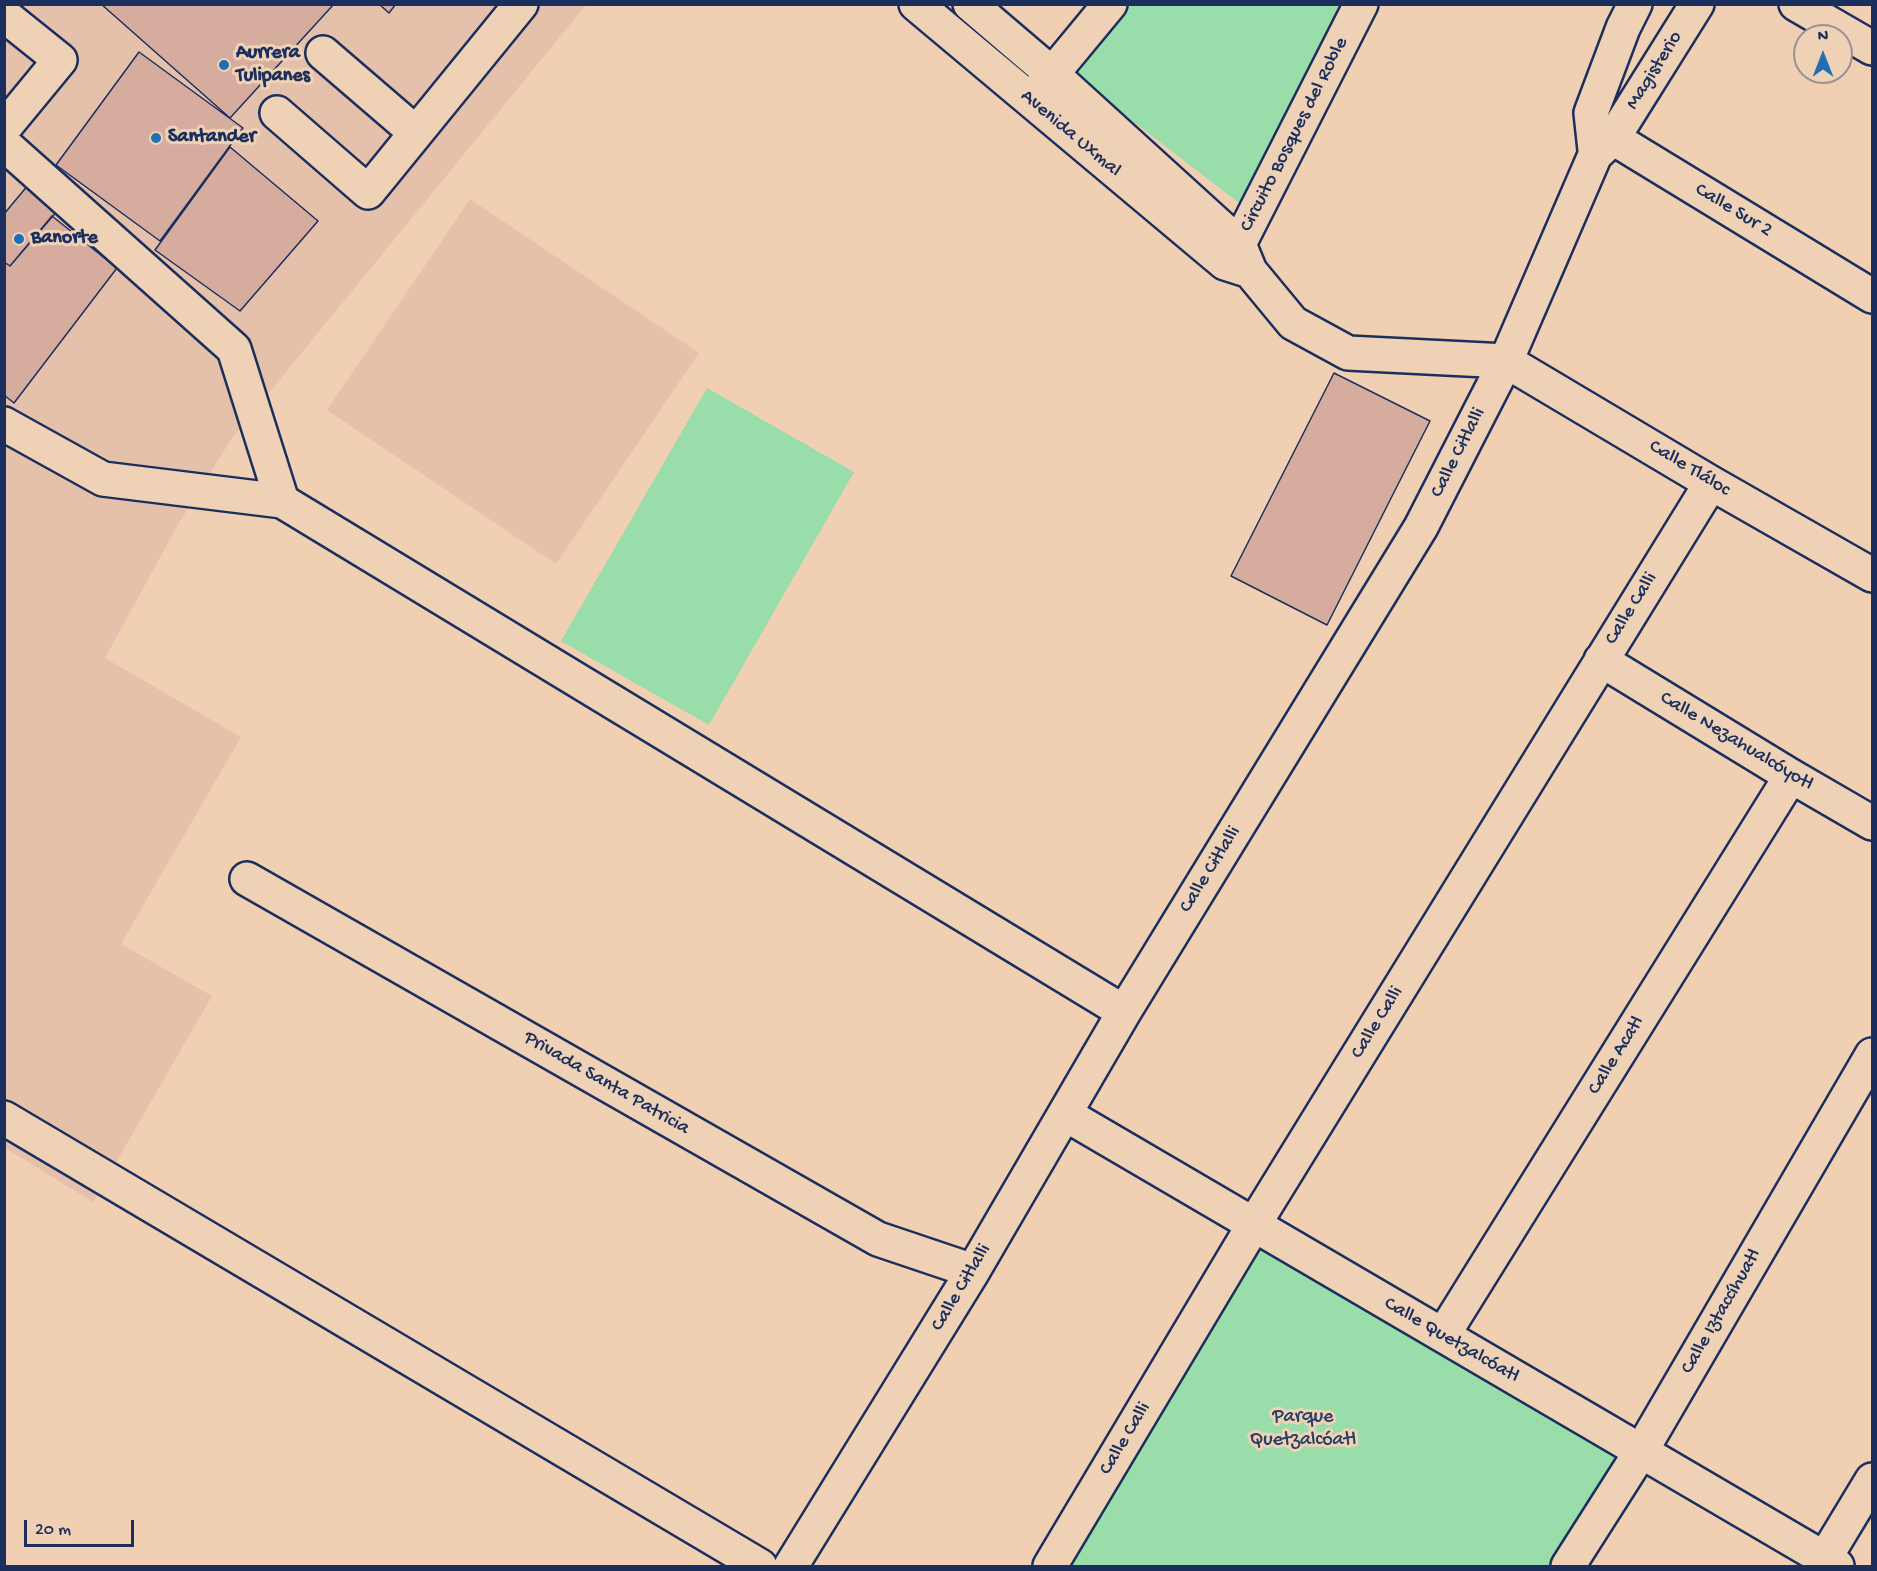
<!DOCTYPE html>
<html>
<head>
<meta charset="utf-8">
<style>
	body { margin:0 }
	#map { position:relative; width:1877px; height:1571px; overflow:hidden; background:#f1cfb3; font-family:"Gochi Hand",sans-serif }
	canvas { display:block }
	.frame { position:absolute; inset:0; border:6px solid #1b2f5e; pointer-events:none }
	.north { position:absolute; left:1793px; top:24px; width:60px; height:60px; box-sizing:border-box; background:#efd2b5; border:2px solid #9a9192; border-radius:50%; rotate:0deg; font-size:16px; font-weight:700; line-height:24px; text-align:center; color:#1b2f5e }
	.north::after { content:''; display:block; margin:auto; width:21px; height:27px; background:#1f6fb2; clip-path:polygon(50% 0,100% 100%,50% 72%,0 100%) }
	.scale { position:absolute; left:24px; top:1520px; width:110px; height:27px; box-sizing:border-box; border:3px solid #1b2f5e; border-top:0; padding-left:8px; font-size:18px; line-height:21px; white-space:nowrap; color:#1b2f5e; -webkit-text-stroke:4px #efd2b5; paint-order:stroke }
</style>
</head>
<body>
<div id="map">
<canvas width="1877" height="1571"></canvas>
<div class="frame"></div>
<div class="north">N</div>
<div class="scale">20 m</div>
</div>
<script>
const context = document.querySelector('canvas').getContext('2d');
context.lineJoin = 'round';
function fill(path, color) {
  context.fillStyle = color;
  context.fill(path, 'evenodd');
}
function strokePath(path, color, width, dash) {
  context.strokeStyle = color;
  context.lineWidth = width;
  context.lineCap = dash ? 'butt' : 'round';
  context.setLineDash(dash || []);
  context.stroke(path);
}
function drawText(font, color, halo, rows, align = 'center') {
  context.font = font + ' "Gochi Hand",sans-serif';
  context.lineWidth = 6;
  context.setLineDash([]);
  context.textBaseline = 'middle';
  context.strokeStyle = halo;
  context.fillStyle = color;
  for (const [text, x, y, turn = 0] of rows) {
    context.save();
    context.translate(x, y);
    context.rotate((+turn || 0) * Math.PI / 180);
    context.textAlign = isNaN(turn) ? turn : align;
    if (halo) context.strokeText(text, 0, 0);
    context.fillText(text, 0, 0);
    context.restore();
  }
}
const built = new Path2D(`
	M4,5H586L232,438L179,523L105,658L241,737L121,944L212,996L93,1202L5,1148Z
	M470,199L699,353L556,564L327,410Z`);
const green = new Path2D(`
	M1131,5H1339L1239,203L1073,75Z
	M707,388L854,472L709,725L561,641Z
	M1256,1241L1621,1458L1553,1566H1063Z`);
const building = new Path2D(`
	M101,4H334L230,118Z
	M379,4H396L389,13Z
	M139,52L243,128L160,241L56,165Z
	M230,147L318,221L240,311L155,250Z
	M34,178L64,203L10,266L4,262V214Z
	M52,216L117,268L14,403L4,395V262L10,266Z
	M1334,373L1430,421L1327,625L1231,576Z`);
const minor = new Path2D(`
	M916,4L1225,263L1250,271
	M970,4L1052,74L1239,244L1250,271L1293,323L1348,353L1506,361L1711,483L1872,575
	M1796,4L1872,48
	M4,15L60,60L4,128
	M323,53L416,133
	M1038,91L1110,4
	M277,113L368,192L521,4
	M1594,130L1613,138L1872,296
	M4,144L234,349L282,501
	M1595,150L1591,113L1623,28L1635,4
	M1227,260L1239,244L1361,4
	M4,424L103,479L282,501L1124,1012
	M1601,660L1791,776L1872,823
	M247,879L878,1239L973,1271
	M1065,1114C1322,1266 1580,1416 1837,1566
	M4,1118L760,1566
	M1443,1335L1791,776
	M791,1566L973,1271L1124,1012L1421,527L1506,361L1595,155L1613,138L1620,127L1697,4
	M1050,1566L1253,1226L1711,483
	M1568,1566L1640,1453L1872,1055
	M1820,1566L1872,1480`);
const markers = [
	[224,65,6,"#1f6fb2"],
	[156,138,6,"#1f6fb2"],
	[19,239,6,"#1f6fb2"]
];
const poiNames = [
	["Aurrera",236,54],
	["Tulipanes",236,77],
	["Santander",168,138],
	["Banorte",31,239]
];
const streetNames = [
	["Magisterio",1655,71,-58],
	["Avenida Uxmal",1070,134,40],
	["Circuito Bosques del Roble",1295,135,-63],
	["Calle Sur 2",1733,211,31],
	["Calle Citlalli",1459,453,-63],
	["Calle Tláloc",1689,469,31],
	["Calle Calli",1632,609,-58],
	["Calle Nezahualcóyotl",1736,742,31],
	["Calle Citlalli",1211,870,-58],
	["Calle Calli",1378,1023,-58],
	["Calle Acatl",1617,1056,-58],
	["Privada Santa Patricia",606,1084,30],
	["Calle Citlalli",962,1288,-59],
	["Calle Iztaccíhuatl",1722,1312,-60],
	["Calle Quetzalcóatl",1451,1341,30],
	["Calle Calli",1126,1439,-59]
];
const parkNames = [
	["Parque",1303,1418],
	["Quetzalcóatl",1303,1441]
];
fill(built, '#e5c1ab');
fill(green, '#98ddaa');
fill(building, '#d6ac9f');
strokePath(building, '#1b2f5e', 1.5);
strokePath(minor, '#1b2f5e', 38);
strokePath(minor, '#efd2b5', 33);
for (const [x, y, r, color] of markers) {
  const dot = new Path2D();
  dot.arc(x, y, r, 0, 2 * Math.PI);
  context.fillStyle = color;
  context.fill(dot);
  strokePath(dot, '#efd2b5', 2);
}
drawText('bold 20px', '#1b2f5e', '#efd2b5', poiNames, 'left');
drawText('20px', '#1b2f5e', '#efd2b5', streetNames);
drawText('20px', '#284066', '#efd2b5', parkNames);
</script>
</body>
</html>
